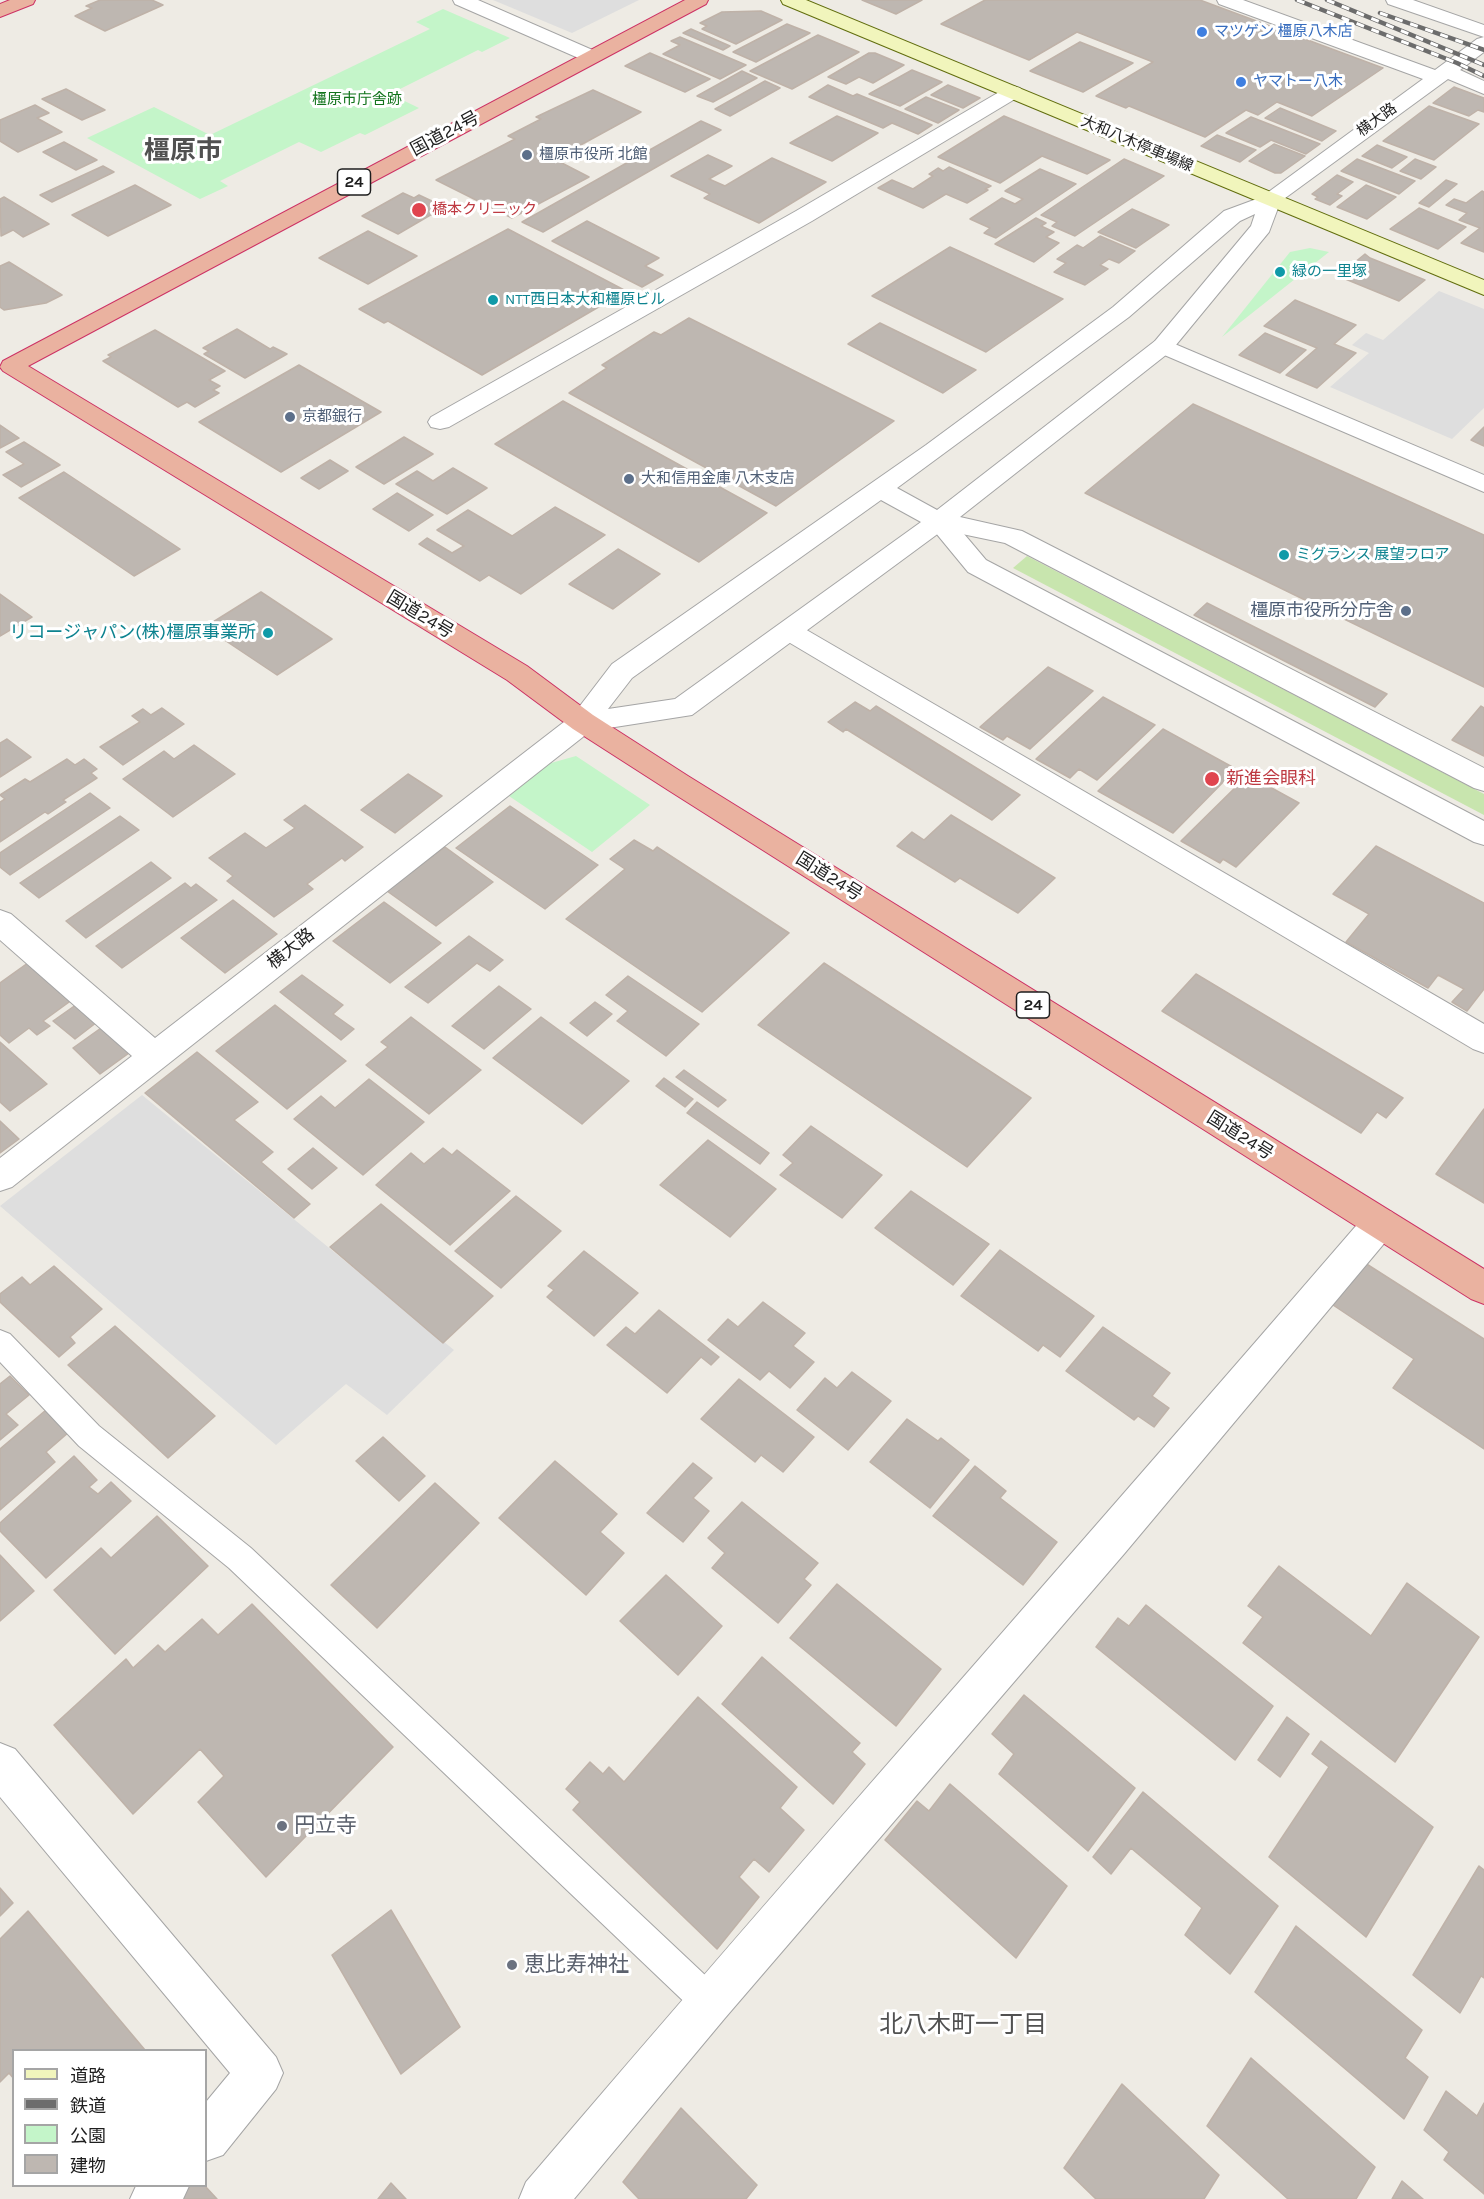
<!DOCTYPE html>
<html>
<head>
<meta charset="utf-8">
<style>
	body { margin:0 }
	#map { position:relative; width:1484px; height:2199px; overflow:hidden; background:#eeebe4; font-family:Karla,"Noto Sans JP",sans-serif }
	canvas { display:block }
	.legend { position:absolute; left:12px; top:2049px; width:195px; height:138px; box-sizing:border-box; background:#fff; border:2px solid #a5a5a5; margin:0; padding:8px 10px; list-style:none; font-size:18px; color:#1e1e1e }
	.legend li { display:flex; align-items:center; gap:12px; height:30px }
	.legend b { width:30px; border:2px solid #a5a5a5 }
</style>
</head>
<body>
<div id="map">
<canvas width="1484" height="2199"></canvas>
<ul class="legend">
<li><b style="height:8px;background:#f1f5bc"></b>道路</li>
<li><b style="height:8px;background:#6c6c6c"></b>鉄道</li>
<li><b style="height:16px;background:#c4f5c9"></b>公園</li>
<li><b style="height:16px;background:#beb7b1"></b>建物</li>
</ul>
</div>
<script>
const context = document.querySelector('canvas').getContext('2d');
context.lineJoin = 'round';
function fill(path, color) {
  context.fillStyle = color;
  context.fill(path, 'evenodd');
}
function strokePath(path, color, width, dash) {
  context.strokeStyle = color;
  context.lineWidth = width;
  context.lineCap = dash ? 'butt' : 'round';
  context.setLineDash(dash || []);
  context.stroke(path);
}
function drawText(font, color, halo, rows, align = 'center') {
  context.font = font + ' Karla,"Noto Sans JP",sans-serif';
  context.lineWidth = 6;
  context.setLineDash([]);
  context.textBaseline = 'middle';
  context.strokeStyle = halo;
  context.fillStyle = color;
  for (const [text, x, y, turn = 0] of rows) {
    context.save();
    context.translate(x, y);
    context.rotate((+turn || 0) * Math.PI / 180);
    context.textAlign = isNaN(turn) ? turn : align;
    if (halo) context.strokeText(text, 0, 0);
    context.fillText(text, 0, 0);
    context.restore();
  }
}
const grass = new Path2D(`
	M1027,556L1484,794V815L1013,568Z`);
const park = new Path2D(`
	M443,9L510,38L482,52L478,50L390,94L419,108L365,135L360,133L321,152L299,142L220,181L228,186L200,199L87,138L154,107L210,135L430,29L416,22Z
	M1310,248L1329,252L1222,337L1290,252Z
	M576,756L650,805L592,852L506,794L544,765Z`);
const parking = new Path2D(`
	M493,0H639L572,33Z
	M1439,291L1484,309V408L1452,439L1330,387L1369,353L1352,345L1366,333L1383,340Z
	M142,1095L454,1350L387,1415L346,1384L276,1445L0,1206Z`);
const building = new Path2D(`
	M100,0H152L163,5L105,31L75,16L92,8L86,6Z
	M862,0H922L896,14Z
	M985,0H1200L1383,68L1312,116L1277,102L1258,115L1246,110L1205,137L1129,106L1126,108L1096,96L1153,62L1077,32L1029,60L941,24Z
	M761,11L782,20L736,44L702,29L707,26L700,23L722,12Z
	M787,24L810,33L756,62L733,52Z
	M691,29L730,46L723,50L683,33Z
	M818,35L859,52L792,89L750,71Z
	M680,37L746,65L720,79L663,54L680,45L671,41Z
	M1080,42L1133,63L1083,92L1030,71Z
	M650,53L710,79L685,92L625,66Z
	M869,53H875L904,65L873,83L859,77L846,84L828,77Z
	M912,70L942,82L900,106L869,94Z
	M742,71L757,78L713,102L697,96Z
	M765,81L780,88L730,116L715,109Z
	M828,85L853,96L857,94L932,125L918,134L892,123L883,128L809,97Z
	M948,85L980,98L963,108L931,95Z
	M1454,87L1484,98V112L1478,110L1469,116L1433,103Z
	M66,89L105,110L82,120L42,99Z
	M593,90L641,112L577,147L581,149L558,161L589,177L512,218L436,180L515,139L508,136L541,119L536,117Z
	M926,97L959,110L938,123L905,109Z
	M35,105L49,113L37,118L62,132L18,152L0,141V120Z
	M1429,106L1479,124L1434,160L1383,141Z
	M1280,108L1336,131L1322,141L1265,118Z
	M837,116L878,133L832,161L790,143Z
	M1004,116L1110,160L1087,174L1042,156L1000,183L938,157Z
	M1251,117L1320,144L1306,154L1271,140L1260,147L1226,133Z
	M701,121L721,130L543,232L522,222Z
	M1217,135L1256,150L1240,162L1201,146Z
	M64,142L97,160L76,170L43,152Z
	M1274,144L1305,156L1281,173H1275L1249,161Z
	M1377,145L1407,157L1392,168L1362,156Z
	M708,155L732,166L709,179L725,186L772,158L826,182L759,223L704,198L710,194L671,176Z
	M1124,159L1164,176L1075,236L1052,226L1057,222L1041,215Z
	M1357,159L1415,181L1399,194L1341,171Z
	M1415,159L1436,167L1421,179L1400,171Z
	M103,166L114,172L52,202L40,195Z
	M949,167L991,186L985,189L988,190L967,203L946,194L923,208L878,188L892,180L913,189L933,176L929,174L938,168L943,171Z
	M1040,169L1076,184L996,238L984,233L990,228L970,219L1002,198L1015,204L1023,199L1005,191Z
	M1337,175L1353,182L1337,194L1342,196L1330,205L1315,199L1318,197L1312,194Z
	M1446,180L1457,184L1429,207L1419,203Z
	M135,185L171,205L108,236L72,215Z
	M1366,185L1396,197L1367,219L1337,207Z
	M1482,191L1484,192V252L1461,243L1480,228L1459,220L1467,213L1446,205L1454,199L1466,203Z
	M403,193L414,198L419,195L436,203L430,206L439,210L398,234L362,216Z
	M4,197L49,224L23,237L13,230L1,236L0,199Z
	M1419,208L1466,227L1438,249L1390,229Z
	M1132,209L1169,225L1136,248L1098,232Z
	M1036,218L1046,223L1041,226L1054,232L1046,237L1059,243L1034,262L995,244Z
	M587,221L659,258L645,266L663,275L642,287L552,241Z
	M508,229L626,291L482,375L388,321L384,323L359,309Z
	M368,231L417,256L368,284L319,258Z
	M1100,236L1135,251L1119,263L1109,259L1100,265L1108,269L1085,285L1054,272L1066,263L1057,259L1077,245L1083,248Z
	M950,247L1063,299L986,352L872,296Z
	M1365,254L1370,258L1425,280L1399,301L1338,276Z
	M9,262L62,295L46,303L4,310L0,307V266Z
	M1295,300L1356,325L1334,344L1356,353L1317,388L1286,375L1317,348L1264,326Z
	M689,318L894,421L776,506L569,393L607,368L602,365L654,332L661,335Z
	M880,323L976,370L943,393L848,344Z
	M237,329L270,349L273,347L287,354L245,378L204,354L209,351L203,348Z
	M155,330L225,371L209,380L220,386L213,390L219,393L195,407L187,402L178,407L103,361L111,357L108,355Z
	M1265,333L1306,350L1280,373L1239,355Z
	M299,365L381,412L281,472L199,422Z
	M563,401L767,513L699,562L495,444Z
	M1193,404L1484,535V687L1085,493Z
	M0,425L19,438L0,448Z
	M1484,427V446L1471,440Z
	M404,437L433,454L384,484L356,467Z
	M24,442L60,465L21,487L3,475L24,464L6,452Z
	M330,460L348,471L319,489L301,478Z
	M453,468L487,488L447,514L396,484L417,471L433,481Z
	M64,472L180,549L134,576L19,498Z
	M397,493L433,515L409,531L373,509Z
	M555,507L605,535L521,594L489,575L480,581L419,544L427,538L452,553L464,546L437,530L468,510L512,536Z
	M618,549L660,574L613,609L569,584Z
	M261,592L332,639L277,675L205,627Z
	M0,594L32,617L0,636Z
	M1207,603L1387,694L1375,707L1194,615Z
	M1048,667L1093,691L1030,749L1007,736L1003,740L980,727Z
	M1103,697L1155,725L1097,780L1079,769L1070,778L1036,759Z
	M855,702L870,711L876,706L1020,795L992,820L846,729L843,732L828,722Z
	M1481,706L1484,708V756L1452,740Z
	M162,708L184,724L123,765L100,747L140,722L132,716L143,709L151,715Z
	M1163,729L1236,769L1173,833L1098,791Z
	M7,739L31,757L0,777V743Z
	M194,745L235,774L173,817L123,779L164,751L174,759Z
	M67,759L75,765L84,759L97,769L91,773L97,778L63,800L66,802L48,814L45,812L0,842V802L5,799L0,795L25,779L30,782Z
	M408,774L442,796L395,833L361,810Z
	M1248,775L1299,803L1236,867L1223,859L1220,863L1181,841Z
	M90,793L110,808L10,875L0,867V853Z
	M305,805L363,847L345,861L342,858L307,884L313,889L274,917L227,881L233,876L209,858L245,833L266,848L295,828L284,820Z
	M510,806L598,865L545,909L456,848Z
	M951,815L1055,878L1018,913L960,878L955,882L897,846L912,832L924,840Z
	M120,816L139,830L39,898L20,883Z
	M634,840L653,851L657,847L789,933L702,1012L566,919L625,869L610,859Z
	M1376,846L1484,903V989L1467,1011L1452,1002L1464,989L1438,975L1428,988L1346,942L1369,914L1333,894Z
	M445,847L493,882L436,926L387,891Z
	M151,862L171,878L86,938L66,921Z
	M185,883L191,888L196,884L217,900L122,968L96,946Z
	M233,900L277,934L225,973L181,938Z
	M384,902L441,943L390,983L333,941Z
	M469,936L503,960L490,971L477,963L428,1003L405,987Z
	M32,960L76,997L43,1021L50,1026L37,1035L29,1028L9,1043L0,1035V983Z
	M824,963L1031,1098L967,1167L758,1025Z
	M1196,974L1403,1098L1386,1118L1377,1112L1361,1133L1162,1011Z
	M302,975L343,1005L333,1014L354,1029L341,1040L280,992Z
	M628,976L699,1024L666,1056L617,1021L628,1011L606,995Z
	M499,986L531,1009L484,1049L452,1026Z
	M80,1002L101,1019L75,1039L53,1021Z
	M595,1002L612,1014L587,1036L570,1023Z
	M275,1005L346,1061L287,1109L216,1051Z
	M411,1017L481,1070L429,1114L366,1065L388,1047L381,1042Z
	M541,1017L629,1081L582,1124L493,1058Z
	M108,1023L136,1048L100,1074L73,1048Z
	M0,1042L47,1084L10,1111L0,1102Z
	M197,1052L258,1102L234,1120L273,1152L261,1162L310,1204L294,1218L145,1093Z
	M684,1070L726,1100L718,1107L676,1077Z
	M664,1078L693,1099L685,1107L656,1086Z
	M369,1079L424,1122L363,1175L294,1119L321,1096L335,1108Z
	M697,1102L769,1153L760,1164L687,1113Z
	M1484,1109V1203L1436,1174Z
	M0,1121L19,1139L0,1153Z
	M811,1126L882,1175L842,1218L780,1175L793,1163L783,1155Z
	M708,1140L776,1189L730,1237L660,1185Z
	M313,1148L337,1168L312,1189L288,1169Z
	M443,1148L452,1155L457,1150L510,1191L450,1245L376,1185L411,1153L424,1164Z
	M911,1191L989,1244L953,1285L875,1228Z
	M516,1196L561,1231L501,1288L455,1251Z
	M381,1204L493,1296L443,1343L330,1247Z
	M1000,1250L1094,1316L1060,1357L1043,1345L1038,1351L961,1296Z
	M584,1251L638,1293L594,1336L547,1297L554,1290L548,1286Z
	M1365,1263L1484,1339V1449L1393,1388L1414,1359L1333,1305Z
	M54,1266L102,1309L70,1337L75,1343L59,1357L0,1302V1294L22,1277L30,1285Z
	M763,1302L805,1333L793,1346L814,1362L790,1388L769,1371L760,1380L708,1340L728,1319L738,1327Z
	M659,1310L719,1357L711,1365L701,1357L667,1393L607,1345L626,1327L635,1334Z
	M115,1326L215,1416L168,1458L68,1365Z
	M1103,1327L1170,1373L1152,1396L1169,1408L1154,1427L1138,1416L1134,1420L1066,1371Z
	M852,1372L891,1401L848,1450L797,1410L825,1378L837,1388Z
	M10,1376L29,1395L6,1414L18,1425L0,1440V1384Z
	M739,1379L814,1437L783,1472L761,1455L755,1462L701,1419Z
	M46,1410L69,1432L46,1452L55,1462L0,1510V1449Z
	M907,1419L938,1441L941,1438L969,1460L930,1508L870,1462Z
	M383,1437L425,1476L399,1501L356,1461Z
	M74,1456L97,1480L89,1487L98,1494L111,1482L131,1501L46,1578L0,1531V1523Z
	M555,1461L617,1514L600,1532L624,1553L586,1595L499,1518Z
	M693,1463L712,1478L693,1498L709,1511L683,1542L647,1513Z
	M975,1466L1006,1491L1000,1498L1057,1542L1023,1585L933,1516Z
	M435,1483L479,1523L377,1628L331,1585Z
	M742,1502L818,1563L804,1579L811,1585L778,1623L712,1568L725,1553L708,1538Z
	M157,1516L208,1566L115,1654L54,1590L101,1548L111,1558Z
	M0,1555L34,1591L0,1621Z
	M1279,1566L1371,1636L1407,1583L1479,1637L1395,1762L1243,1643L1263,1617L1248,1606Z
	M666,1575L722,1626L678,1675L620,1621Z
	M837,1584L941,1669L896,1726L790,1638Z
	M252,1604L393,1747L266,1877L198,1802L224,1776L200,1749L133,1814L54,1725L126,1659L133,1668L158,1645L165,1652L202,1619L218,1635Z
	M1146,1605L1273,1706L1235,1760L1096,1647L1118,1618L1129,1626Z
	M762,1657L860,1743L852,1752L865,1764L833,1804L722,1704Z
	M1024,1695L1135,1788L1088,1851L999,1774L1014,1754L992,1734Z
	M698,1697L797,1787L780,1808L804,1830L769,1872L754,1859L739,1877L759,1897L717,1949L573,1810L580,1802L566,1789L590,1762L603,1774L609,1767L624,1782Z
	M1287,1717L1309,1734L1280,1777L1258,1760Z
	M1321,1741L1433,1827L1366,1937L1269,1857L1329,1767L1312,1754Z
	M950,1784L1067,1886L1016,1958L885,1840L917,1801L929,1811Z
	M1143,1792L1278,1906L1230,1974L1185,1935L1202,1908L1131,1848L1111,1874L1093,1857Z
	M1479,1866L1484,1870V1978L1481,1976L1460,2013L1413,1975Z
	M0,1888L13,1903L0,1916Z
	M391,1910L460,2027L401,2074L332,1955Z
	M28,1911L145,2050H14V2079L9,2073L0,2082V1939Z
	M1296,1926L1422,2030L1405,2058L1428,2077L1404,2119L1255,1992Z
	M1251,2058L1375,2167L1356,2199H1288L1207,2126Z
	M1122,2084L1219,2175L1204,2199H1096L1064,2168Z
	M1446,2091L1477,2116L1484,2103V2194L1444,2160L1449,2152L1424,2130Z
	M681,2108L757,2185L746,2199H639L623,2182Z
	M1402,2181L1423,2199H1392Z
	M391,2183L406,2199H378Z
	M190,2186H205L217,2199H179Z`);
const service = new Path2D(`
	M0,1330L10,1334L99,1426L251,1548L721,1990L726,2002L721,2014L709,2019L697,2014L229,1568L79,1446L0,1362Z`);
const minor = new Path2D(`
	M453,0H478L597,52L600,56L597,60H583L455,4Z
	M1217,0H1243L1435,70L1477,39L1484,37V52L1460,70L1484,81V94L1448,79L1277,204L1270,206L1263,204L1259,200L1263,196L1423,79L1219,4Z
	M1386,0H1413L1484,25V37L1388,4Z
	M1013,86L1020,88L1023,92L1020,96L812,221L449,427L440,429L431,427L428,422L431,417L796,211L1006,88Z
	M1163,339L1484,475V492L1155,351L1151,346L1155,341Z
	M939,513L948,515L986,560L1484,821V845L1474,842L968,572L926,521L930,515Z
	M789,622L798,625L1484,1024V1053L1473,1049L780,637L776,631L780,625Z
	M583,712L593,715L597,722L593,729L12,1187L0,1191V1158L132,1056L0,940V910L11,914L155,1038L573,715Z
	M1380,1208L1392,1212L1397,1223L1392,1234L1124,1554L725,2018L574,2199H519L526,2182C804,1856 1088,1537 1368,1212Z
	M0,1743L15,1749L276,2057L283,2073L276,2089L223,2155L206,2161V2102L230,2073L0,1797Z
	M136,2186H189L183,2199H130Z`);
const tertiary = new Path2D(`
	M1270,194L1277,196L1281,200L1269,232L1171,351L960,517L1022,531L1484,768V791L1474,788L1005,543L943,530L692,715L583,732L573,729L569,722L573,715L612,664L926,445L1113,307L1224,211ZM1255,214L1251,226L1155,341L937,510L897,488L1129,317L1240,221ZM881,500L921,522L675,699L608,709L632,678Z`);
const secondary = new Path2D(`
	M781,0H806L1484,280V295L783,4Z`);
const trunk = new Path2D(`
	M10,0H35L33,4L0,17V4Z
	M685,0H708L706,4L28,366L527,666L593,715L688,776L1484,1269V1304L1471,1299L668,790L573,729L507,680L3,371L0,367L3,361Z`);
const rail = new Path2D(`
	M1297,0L1457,63L1484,76
	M1327,0L1484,65
	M1380,13L1484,50`);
const markers = [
	[1202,32,6,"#3f7fe0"],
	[1241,82,6,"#3f7fe0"],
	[527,155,6,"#5c6f8a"],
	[419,210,8,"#e0444e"],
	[1280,272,6,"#0f9aa8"],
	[493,300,6,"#0f9aa8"],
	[290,417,6,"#5c6f8a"],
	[629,479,6,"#5c6f8a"],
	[1284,555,6,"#0f9aa8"],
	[1406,611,6,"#5c6f8a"],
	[268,633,6,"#0f9aa8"],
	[1212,779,8,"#e0444e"],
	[282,1826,6,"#6b7280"],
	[512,1965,6,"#6b7280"]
];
const farShopnames = [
	["マツゲン 橿原八木店",1214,32],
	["ヤマトー八木",1253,82]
];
const farParknames = [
	["橿原市庁舎跡",357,100]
];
const farStreetnames = [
	["横大路",1377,120,-36],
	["大和八木停車場線",1137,144,23]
];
const farServicenames = [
	["橿原市役所 北館",539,155],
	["京都銀行",302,417],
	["大和信用金庫 八木支店",641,479]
];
const farHealthnames = [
	["橋本クリニック",432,210]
];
const farCulturenames = [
	["緑の一里塚",1292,272],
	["NTT西日本大和橿原ビル",505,300],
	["ミグランス 展望フロア",1296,555]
];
const shields = [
	[354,182,33],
	[1033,1005,33]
];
const shieldNames = [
	["24",354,182],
	["24",1033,1005]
];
const streetNames = [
	["国道24号",445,134,-28],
	["国道24号",420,615,31],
	["国道24号",829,877,32],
	["横大路",291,949,-38],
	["国道24号",1240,1136,32]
];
const serviceNames = [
	["橿原市役所分庁舎",1394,611]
];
const cultureNames = [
	["リコージャパン(株)橿原事業所",256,633]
];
const healthNames = [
	["新進会眼科",1226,779]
];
const nearWorshipnames = [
	["円立寺",294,1826],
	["恵比寿神社",524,1965]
];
const nearNeighbourhoodnames = [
	["北八木町一丁目",963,2025]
];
const farTownnames = [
	["橿原市",183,152]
];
fill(grass, '#c8e5ae');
fill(park, '#c4f5c9');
fill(parking, '#dedede');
fill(building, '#beb7b1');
strokePath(building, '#bfb2a8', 1.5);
strokePath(service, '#a5a5a5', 2);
strokePath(minor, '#a5a5a5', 2);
strokePath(tertiary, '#a5a5a5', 2);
strokePath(secondary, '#616d0d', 2);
strokePath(trunk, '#cd3164', 2);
fill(service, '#fff');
fill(minor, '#fff');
fill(tertiary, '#fff');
fill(secondary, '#f1f5bc');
fill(trunk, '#eab2a0');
strokePath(rail, '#6c6c6c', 4.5);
strokePath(rail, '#fff', 3, [8]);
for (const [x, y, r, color] of markers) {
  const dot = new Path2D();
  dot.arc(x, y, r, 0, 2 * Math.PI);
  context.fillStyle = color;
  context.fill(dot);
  strokePath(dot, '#fff', 2);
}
drawText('15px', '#366cbe', '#fff', farShopnames, 'left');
drawText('15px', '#13741d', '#fff', farParknames);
drawText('15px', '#1e1e1e', '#fff', farStreetnames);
drawText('15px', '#4e5e75', '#fff', farServicenames, 'left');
drawText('15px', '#be3a42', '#fff', farHealthnames, 'left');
drawText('15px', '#0d838f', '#fff', farCulturenames, 'left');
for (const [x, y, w] of shields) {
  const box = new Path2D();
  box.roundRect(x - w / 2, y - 13, w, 26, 4.5);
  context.fillStyle = '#fff';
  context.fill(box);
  strokePath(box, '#1e1e1e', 1.5);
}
drawText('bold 16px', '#1e1e1e', null, shieldNames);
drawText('18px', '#1e1e1e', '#fff', streetNames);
drawText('18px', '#4e5e75', '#fff', serviceNames, 'right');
drawText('18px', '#0d838f', '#fff', cultureNames, 'right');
drawText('18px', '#be3a42', '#fff', healthNames, 'left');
drawText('21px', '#5b616d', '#fff', nearWorshipnames, 'left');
drawText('24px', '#515151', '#fff', nearNeighbourhoodnames);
drawText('bold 26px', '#515151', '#fff', farTownnames);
</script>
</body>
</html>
